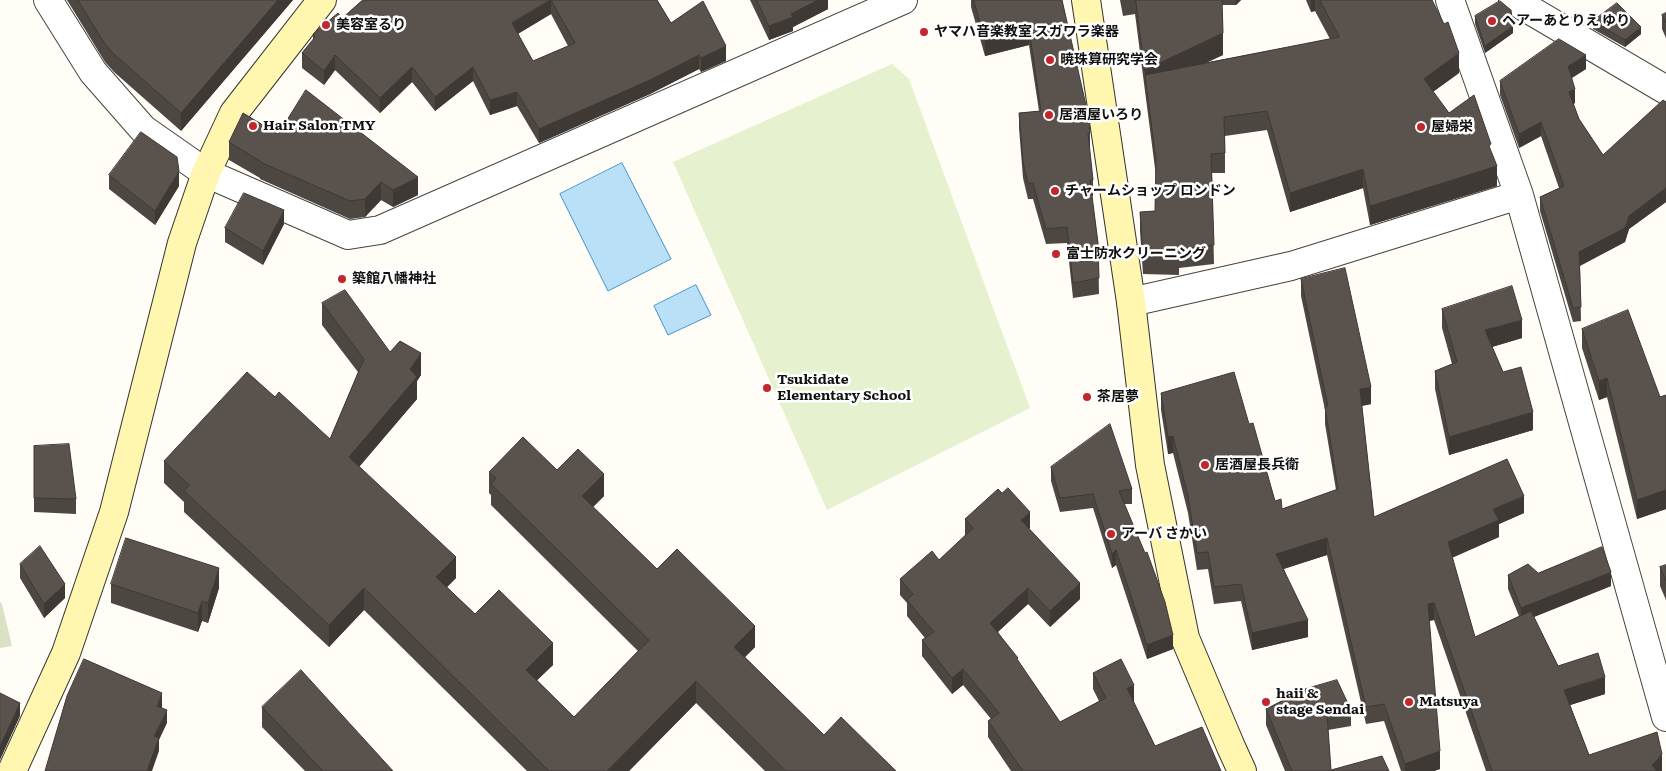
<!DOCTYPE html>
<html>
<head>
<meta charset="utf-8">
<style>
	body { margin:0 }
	canvas { display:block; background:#fffdf5 }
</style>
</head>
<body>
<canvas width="1666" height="771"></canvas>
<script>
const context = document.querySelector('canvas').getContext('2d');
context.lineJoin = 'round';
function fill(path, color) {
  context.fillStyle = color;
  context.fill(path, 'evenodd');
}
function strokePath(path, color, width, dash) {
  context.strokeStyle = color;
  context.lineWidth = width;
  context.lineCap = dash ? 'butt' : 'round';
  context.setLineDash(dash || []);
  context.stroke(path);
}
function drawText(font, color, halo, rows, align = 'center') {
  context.font = font + ' Literata,"Noto Sans JP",serif';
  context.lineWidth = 5;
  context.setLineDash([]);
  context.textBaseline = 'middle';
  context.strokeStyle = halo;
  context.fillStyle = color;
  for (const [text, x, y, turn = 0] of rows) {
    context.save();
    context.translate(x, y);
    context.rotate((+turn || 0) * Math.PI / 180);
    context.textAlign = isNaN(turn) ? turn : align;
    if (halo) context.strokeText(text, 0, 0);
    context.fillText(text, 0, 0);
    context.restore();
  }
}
const cemetery = new Path2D(`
	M0,602L2,604L12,646L0,648Z`);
const pitch = new Path2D(`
	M892,64L909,79L1030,408L827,510L673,162Z`);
const water = new Path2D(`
	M622,163L671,259L608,291L560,194Z
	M696,285L711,315L668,335L654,306Z`);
const street = new Path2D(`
	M48,0L93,72L143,129L206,173L348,235L380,230L903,0
	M1450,0L1519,195L1666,717
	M1513,0L1666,90
	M1131,302L1291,266L1519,195`);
const secondary = new Path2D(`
	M1086,0L1131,302L1150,465L1185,638L1231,747L1242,771
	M12,771L66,653L114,512L182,243L206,173L234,113L322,0`);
const wall = new Path2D(`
	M67,0H293L181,131L114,72L105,62Z
	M363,0H657L671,23L726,61L701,72L699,69L650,94L539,143L517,106L490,115L473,81L435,111L412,82L380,113L335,70L324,85L302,68V53L313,40V34L342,18ZM551,14L568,46L533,61L518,34Z
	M750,0H828V9L793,27V31L769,40Z
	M971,0H1062L1090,133V148L1089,149L1093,180V196H1092L1098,243L1099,294L1073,298L1067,243L1046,244L1033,199H1028L1023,178L1019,128V113L1039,111L1029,45L985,56L971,7Z
	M1120,0H1241L1236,5H1222L1223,55L1204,63L1330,39L1315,11L1311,12L1306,0H1432L1459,73L1433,92L1449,113L1491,152L1497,186L1370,225L1363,188L1290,212L1267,130L1225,136V173H1212L1214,264L1179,268V275L1143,274L1140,231V212L1155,211L1156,176L1135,14L1123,16Z
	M1666,13V38L1662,29V15Z
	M1475,16L1513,33L1485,53L1475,24Z
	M1593,21L1641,34L1625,47L1593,29Z
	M1586,69L1572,78L1575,103L1573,104L1579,119L1603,155L1666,102V202L1629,229L1625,242L1580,266L1581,321L1573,322L1540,211V197L1559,188L1541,136L1519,148L1500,95V81Z
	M278,134L418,195L393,207L381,200L365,217L350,219L260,179V178L229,160V142Z
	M109,175L179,186L155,225L109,189Z
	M284,224L263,265L225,242V228Z
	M1301,279L1371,404L1362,406L1374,517L1524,513L1499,524V537L1452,558L1475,637L1519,616L1508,589V575L1538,573L1611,586L1534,617L1558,666L1605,694L1570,705L1589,755L1662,771H1486L1434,620L1429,621L1440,769L1434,771H1401L1384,721L1366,724L1327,555L1284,569L1308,637L1252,650L1241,601L1214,604L1208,569L1197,570L1188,513L1173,453L1168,454L1161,410V393L1249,424L1275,501L1282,509L1336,490L1325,424V410L1301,296Z
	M322,303L421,375L417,381V399L359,466L456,578L447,587L475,614L553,665L537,680L574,717L638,651L491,505V495L489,493V472L557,470L604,496L593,507L657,569L755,647L745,657L824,735L896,771H765L696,703L629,771H527L364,610L329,647L184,512V502L164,483V461L275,397L330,439L358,372L322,325Z
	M1442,309L1522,338L1492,347L1503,372L1533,430L1449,455L1435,389V371L1452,364L1442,328Z
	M1582,329L1660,397L1666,395V509L1637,519L1607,397L1599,400L1582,348Z
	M34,446L76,499V514L34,512Z
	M1051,467L1132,489V504H1124L1173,649L1147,659L1116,565L1112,568L1093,508L1060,512L1051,481Z
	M965,519L1030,528L1029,529L1080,599L1050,627L1028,604L998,632L1018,661L1060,722L1099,701L1093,689V673L1134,701H1133L1155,746L1221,771H1011L988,737V721L991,719L963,685L952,694L922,656V640L925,638L907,616V603L900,595V579L939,560L965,536Z
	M20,564L65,598L44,618L20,578Z
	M1666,565V600L1660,586V567Z
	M111,584L219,588L208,623L202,621L198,632L111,603Z
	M262,707L393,771H305L262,727Z
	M1266,709L1351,710V726L1328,730L1331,770L1389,771H1285L1266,725Z`);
const shadedWall = new Path2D(`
	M278,0H293L181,131V113Z
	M551,0V14L512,37V23Z
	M818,0H828V9L793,27V31L769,40V26L791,14Z
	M1236,0H1241L1236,5Z
	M1311,0H1315V11L1311,12Z
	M1513,26V33L1485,53V46Z
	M1641,27V34L1625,47V40Z
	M1029,29V45L985,56V41Z
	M1223,33V55L1147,91L1145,75V92V70Z
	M726,46V61L701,72V58Z
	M1459,53V73L1424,98V79Z
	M335,55V70L324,85V71Z
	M699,55V69L650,94L539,143V129Z
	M1586,55V69L1568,80V66Z
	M412,67V82L380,113V98Z
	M473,67V81L435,111V97Z
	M1575,89V103L1569,106V92Z
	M517,92V106L490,115V100Z
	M1541,122V136L1519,148V134Z
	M1497,166V186L1370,225V206Z
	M1363,169V188L1290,212V193Z
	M179,171V186L155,225V211Z
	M418,177V195L393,207V190Z
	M381,182V200L365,217V199Z
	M1666,188V202L1629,229L1625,242L1579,266V252Z
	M284,210V224L263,265V251Z
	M1522,320V338L1485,349V330Z
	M421,353V375L417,381V399L349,479V457Z
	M1607,378V397L1599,400V381Z
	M1371,387V404L1360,406V389Z
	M1533,412V430L1449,455V437Z
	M1173,436V453L1168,454V437Z
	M604,474V496L582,518V496Z
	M1666,490V509L1637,519V500Z
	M1524,496V513L1499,524V537L1448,559V542L1493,509Z
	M1030,512V528L1021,536V520Z
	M1327,538V555L1276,571V554Z
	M1116,550V565L1112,568V554Z
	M456,557V578L436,598V577Z
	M219,568V588L208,623V603Z
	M1611,572V586L1521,622V608Z
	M1080,583V599L1050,627V611Z
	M65,584V598L44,618V604Z
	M364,588V610L329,647V625Z
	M1028,588V604L990,639V623Z
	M202,601V621L198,632V613Z
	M1434,603V620L1428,621V604Z
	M1308,620V637L1252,650V633Z
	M755,626V647L734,668V647Z
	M1173,635V649L1147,659V645Z
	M553,643V665L526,691V670Z
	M963,669V685L952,694V678Z
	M1605,677V694L1564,707V690Z
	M696,681V703L629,771H607Z
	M1134,685V701L1127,704V688Z
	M162,693V707L157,719V706Z
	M20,703V716L0,760V746Z
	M167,710V723L159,740V751L152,771H147L154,736Z
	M1440,751V769L1434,771H1405V764Z
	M1662,754V771H1652V765Z`);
const building = new Path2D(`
	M78,0H278L181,113L114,54L105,44Z
	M363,0H657L671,23L703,1L726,46L701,58L699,55L650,80L539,129L517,92L490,100L473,67L435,97L412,67L380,98L335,55L324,71L302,53L315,37L313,34L338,13L342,18ZM551,0L575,43L533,61L512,23Z
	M757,0H818L791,14L793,17L769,26Z
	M974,0H1062L1088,114L1090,133H1088L1093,180H1090L1098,243L1099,278L1073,283L1067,227L1046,229L1033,183H1028L1023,162L1019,113L1041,111L1029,29L985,41Z
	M1136,0H1222L1223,33L1145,70Z
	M1320,0H1432L1444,24L1448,22L1459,53L1424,79L1449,113L1474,95L1491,144L1489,146L1497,166L1370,206L1363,169L1290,193L1267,111L1224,117L1225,153L1211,154L1214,245L1179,249V255H1143L1140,212L1155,211L1156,160L1145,75L1339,37Z
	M1500,1L1511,10L1513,26L1485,46L1475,16Z
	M1617,3L1641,27L1625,40L1593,21Z
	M1666,13V23L1662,15Z
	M1559,39L1586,55L1568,66L1575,89L1569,92L1579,119L1603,155L1663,100L1666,102V188L1629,216L1625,228L1579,252L1581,307L1573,308L1540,197L1564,186L1541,122L1519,134L1500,81Z
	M306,90L418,177L393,190L381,182L365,199L350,201L260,162V161L229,142L243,113L278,134Z
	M141,132L177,157L179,171L155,211L109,175Z
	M244,193L284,210L263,251L225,228Z
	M1345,268L1371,387L1360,389L1374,517L1507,459L1524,496L1493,509L1499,520L1448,542L1475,637L1531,611L1558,666L1598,653L1605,677L1564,690L1589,755L1657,732L1662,754L1652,765L1657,771H1492L1434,603L1428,604L1440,751L1405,764L1384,704L1366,707L1327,538L1276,554L1308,620L1252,633L1241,584L1214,587L1208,552L1197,553L1188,496L1173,436L1168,437L1161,393L1234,372L1249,424L1253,423L1275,501L1281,499L1282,509L1338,489L1325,407L1328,406L1301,279Z
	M1512,286L1522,320L1485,330L1503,372L1521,367L1533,412L1449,437L1435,371L1457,362L1442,309Z
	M345,290L390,352L400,341L421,353L410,369L417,377L349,457L456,557L436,577L475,614L499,590L553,643L526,670L574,717L649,640L491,484L496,478L489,472L523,437L557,470L578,449L604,474L582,496L657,569L677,549L755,626L734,647L824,735L841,717L896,771H786L696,681L607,771H549L364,588L329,625L184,491L189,485L164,461L247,372L275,397L279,392L330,439L364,359L322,303Z
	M1628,310L1660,397L1666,395V490L1637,500L1607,378L1599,381L1582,329Z
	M1110,424L1132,489L1119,491L1145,553L1147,552L1165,602L1173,635L1147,645L1116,550L1112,554L1093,494L1060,498L1051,467Z
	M69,444L76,499L34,498V446Z
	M1008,488L1030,512L1021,520L1080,583L1050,611L1028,588L990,623L1018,658L1017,659L1060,722L1106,698L1093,673L1121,659L1134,685L1127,688L1155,746L1202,727L1221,771H1023L988,721L999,713L963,669L952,678L922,640L934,632L907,600L913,594L900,579L932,551L939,560L973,528L965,519L998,489L1002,493Z
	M126,538L219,568L208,603L202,601L198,613L111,584Z
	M40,546L65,584L44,604L20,564Z
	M1602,547L1611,572L1521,608L1508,575L1528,564L1538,573Z
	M1666,565V581L1660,567Z
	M84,659L162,693L157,706L167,710L154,736L159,738L147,771H45L67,696Z
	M301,670L393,771H323L262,707Z
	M1337,680L1351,710L1327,714L1331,770L1382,756L1389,771H1292L1266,709L1305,689Z
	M0,693L20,703L0,746Z`);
const markers = [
	[1492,21,5,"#c4262e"],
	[326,25,5,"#c4262e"],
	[924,32,5,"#c4262e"],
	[1050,60,5,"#c4262e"],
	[1049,115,5,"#c4262e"],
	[253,126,5,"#c4262e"],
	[1421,127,5,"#c4262e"],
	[1055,191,5,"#c4262e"],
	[1056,254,5,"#c4262e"],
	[342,279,5,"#c4262e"],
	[767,388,5,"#c4262e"],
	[1087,397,5,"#c4262e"],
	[1205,465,5,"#c4262e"],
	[1111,534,5,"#c4262e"],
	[1266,702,5,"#c4262e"],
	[1409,702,5,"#c4262e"]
];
const poiNames = [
	["ヘアーあとりえ ゆり",1502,21],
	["美容室るり",336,25],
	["ヤマハ音楽教室 スガワラ楽器",934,32],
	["暁珠算研究学会",1060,60],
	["居酒屋いろり",1059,115],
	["Hair Salon TMY",263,126],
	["屋婦栄",1431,127],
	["チャームショップ ロンドン",1065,191],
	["富士防水クリーニング",1066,254],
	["築館八幡神社",352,279],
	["Tsukidate",777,380],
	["Elementary School",777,396],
	["茶居夢",1097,397],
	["居酒屋長兵衛",1215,465],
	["アーバ さかい",1121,534],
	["haii &",1276,694],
	["stage Sendai",1276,710],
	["Matsuya",1419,702]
];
fill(cemetery, '#d9e3c4');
fill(pitch, '#e6f2cf');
fill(water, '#b9e0f7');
strokePath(water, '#3f96cf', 1);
strokePath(street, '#444', 30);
strokePath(secondary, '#333', 30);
strokePath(street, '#fff', 28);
strokePath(secondary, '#fff6b0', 28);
fill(wall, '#4d4742');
fill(shadedWall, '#3f3936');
fill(building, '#5a524d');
strokePath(building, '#3f3936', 1);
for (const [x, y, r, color] of markers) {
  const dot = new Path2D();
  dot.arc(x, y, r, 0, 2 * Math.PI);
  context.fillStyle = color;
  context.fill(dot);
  strokePath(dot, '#fff', 2);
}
drawText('bold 14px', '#111', '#fff', poiNames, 'left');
</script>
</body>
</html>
